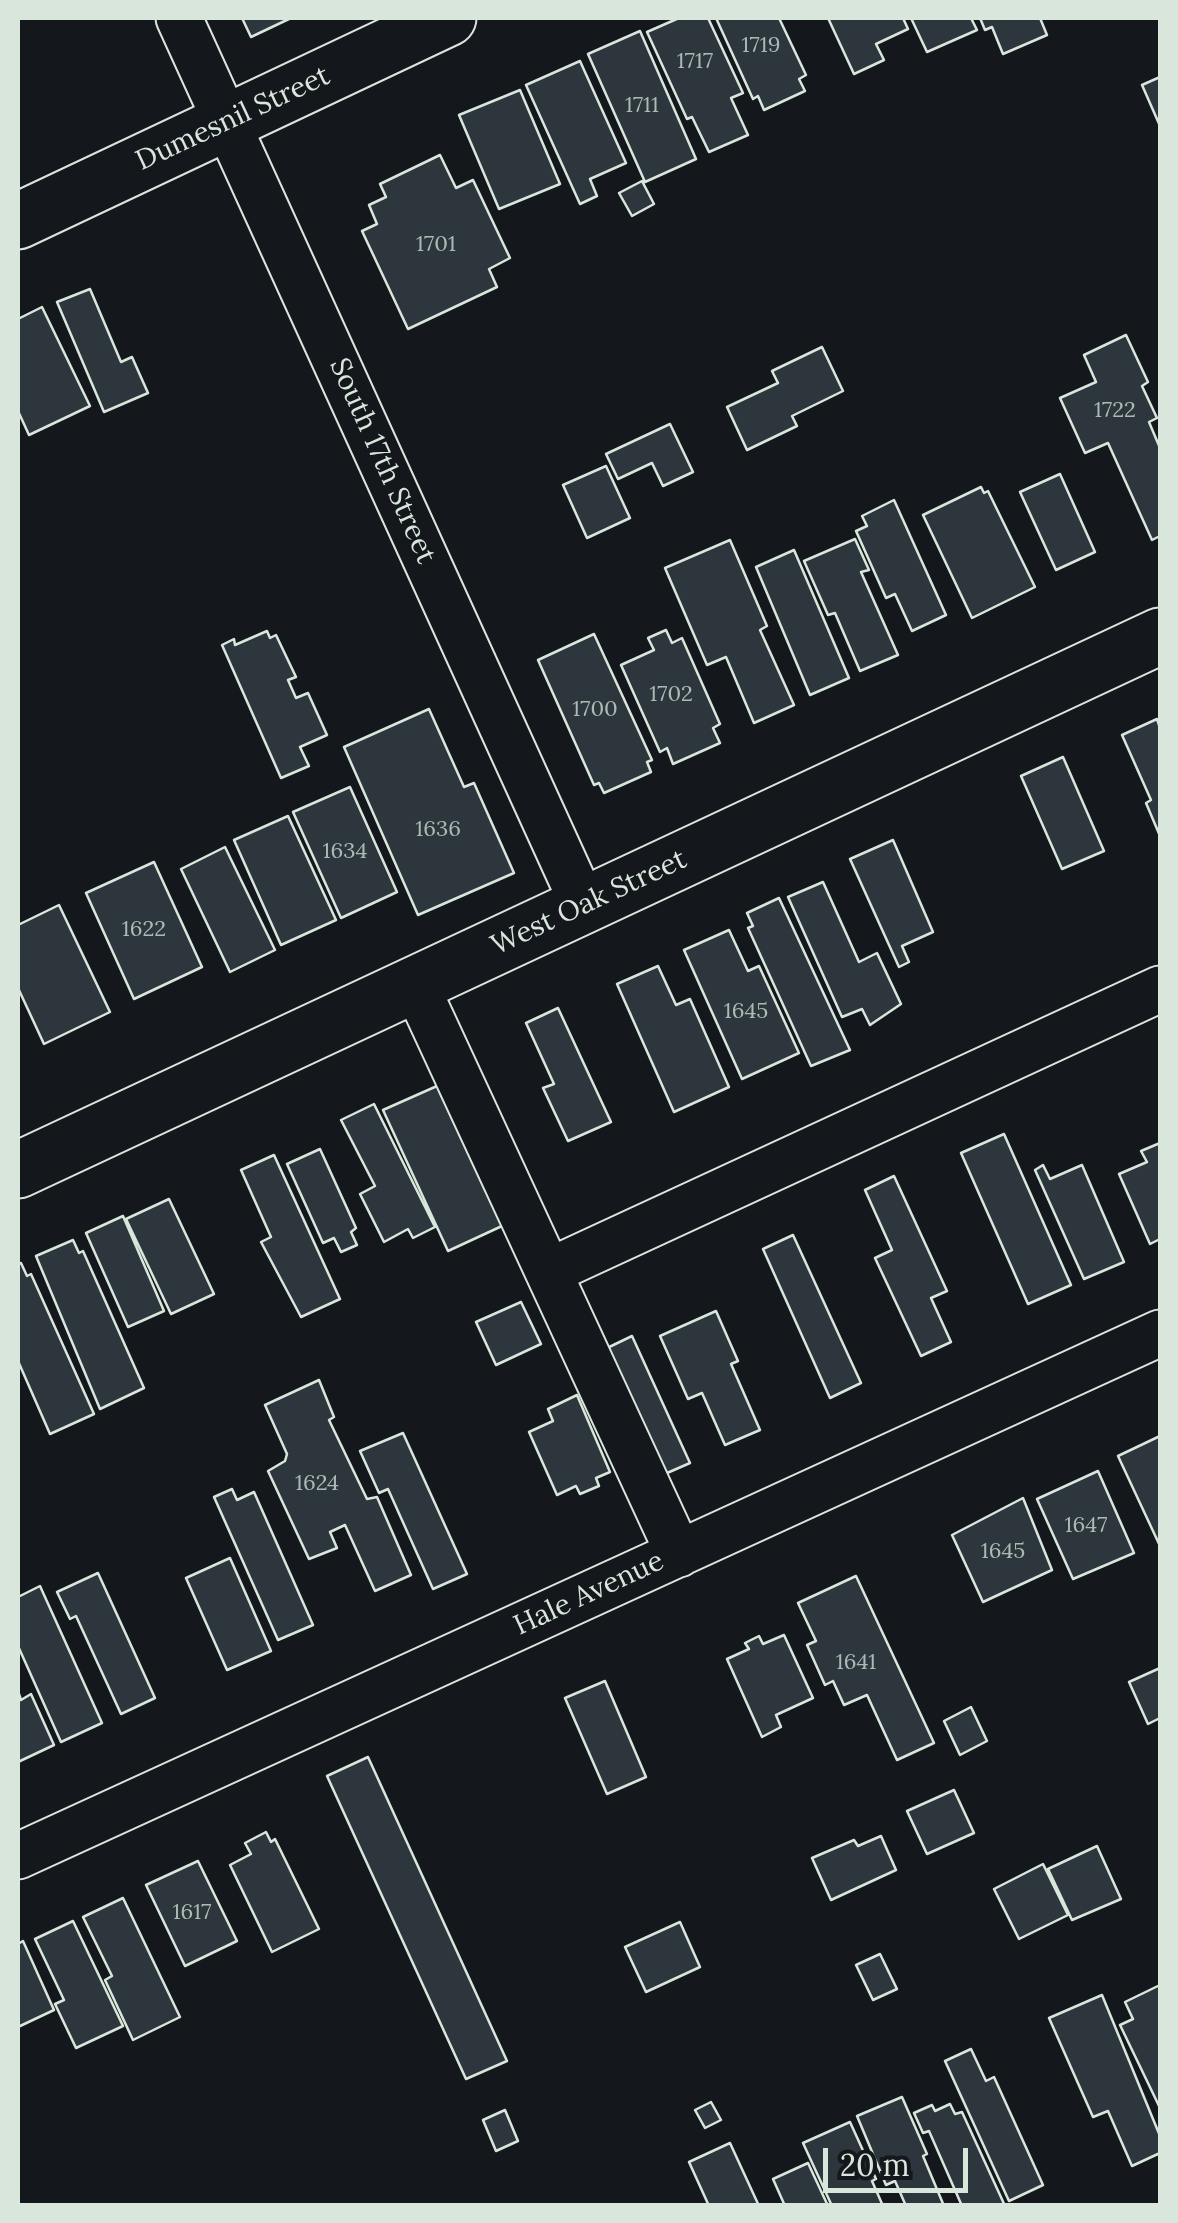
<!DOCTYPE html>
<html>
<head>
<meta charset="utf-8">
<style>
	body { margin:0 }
	#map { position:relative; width:1178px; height:2223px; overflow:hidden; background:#14181c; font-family:Lora,serif }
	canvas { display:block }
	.frame { position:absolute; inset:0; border:20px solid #d8e6dc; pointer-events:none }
	.scale { position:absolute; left:823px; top:2148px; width:145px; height:45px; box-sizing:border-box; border:5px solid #d8e6dc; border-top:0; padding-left:12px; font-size:30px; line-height:35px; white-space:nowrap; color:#d8e6dc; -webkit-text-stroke:8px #14181c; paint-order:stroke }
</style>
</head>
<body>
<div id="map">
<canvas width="1178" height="2223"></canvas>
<div class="frame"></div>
<div class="scale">20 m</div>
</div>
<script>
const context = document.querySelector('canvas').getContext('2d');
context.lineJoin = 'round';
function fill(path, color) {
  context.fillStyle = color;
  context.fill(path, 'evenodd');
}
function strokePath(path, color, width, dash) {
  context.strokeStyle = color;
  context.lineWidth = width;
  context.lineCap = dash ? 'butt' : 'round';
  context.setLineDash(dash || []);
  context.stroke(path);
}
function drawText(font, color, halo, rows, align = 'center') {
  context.font = font + ' Lora,serif';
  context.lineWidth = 8;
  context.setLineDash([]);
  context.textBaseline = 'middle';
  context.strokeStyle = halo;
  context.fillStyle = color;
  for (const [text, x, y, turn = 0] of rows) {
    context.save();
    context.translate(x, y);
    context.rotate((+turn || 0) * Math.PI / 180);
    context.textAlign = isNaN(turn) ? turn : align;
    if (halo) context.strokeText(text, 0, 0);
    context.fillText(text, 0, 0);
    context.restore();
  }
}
const building = new Path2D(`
	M242,18H291L251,37Z
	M679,18H708L743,93L731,98L748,135L709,152L692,117L687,119L647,32Z
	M716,18H779L806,75L799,79L805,91L764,110L758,96L753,99Z
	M828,18H903L908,29L876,44L884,60L854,74Z
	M911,18H971L977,30L927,52Z
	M980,18H1040L1047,35L1003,54L992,27L985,30Z
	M640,31L696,159L645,182L588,54Z
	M580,61L626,163L590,179L597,196L580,204L526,85Z
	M1160,77V126L1142,85Z
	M520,90L560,184L499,209L459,115Z
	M440,155L456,188L473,180L510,258L489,269L497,287L408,329L362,231L377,224L369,205L386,197L380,184Z
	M642,181L654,204L632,216L619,193Z
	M90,289L121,362L132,357L148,393L104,412L57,302Z
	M42,307L90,406L29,435L18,411V319Z
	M1126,335L1148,382L1142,386L1157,418L1149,422L1160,448V536L1152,540L1108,443L1085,453L1060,398L1096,382L1084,355Z
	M822,347L843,391L792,416L797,426L747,450L727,407L778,383L772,371Z
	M670,424L693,472L663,486L652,463L618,479L606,454Z
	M606,466L630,518L587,538L563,485Z
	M1060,474L1095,552L1056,570L1020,492Z
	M981,487L984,493L988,491L1035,587L972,618L923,515Z
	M894,500L946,615L912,631L895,594L886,598L856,531L867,526L862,516Z
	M855,539L869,570L861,572L898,655L860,671L835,613L828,615L804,561Z
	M730,540L767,626L760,630L794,705L754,723L726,657L707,665L665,568Z
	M794,550L849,678L810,695L756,567Z
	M666,630L672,643L682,638L720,724L713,728L720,743L673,764L667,748L660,752L621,665L654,650L648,638Z
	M267,631L270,638L276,635L296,677L288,680L296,698L308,693L327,735L300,747L309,766L281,778L222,645L234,639L235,645Z
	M594,634L652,760L647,762L651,772L604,793L599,783L594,785L538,660Z
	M429,709L464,787L474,783L514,873L418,915L344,747Z
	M1157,719L1160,728V836L1146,803L1151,800L1122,735Z
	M1063,757L1104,851L1062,869L1021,776Z
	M350,787L397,892L341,918L293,812Z
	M288,816L336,920L281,945L234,840Z
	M893,840L933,932L902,946L909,962L899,967L850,859Z
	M225,847L275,950L230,972L181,869Z
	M154,862L202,967L134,999L86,893Z
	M823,882L859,962L877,953L901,1004L870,1025L862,1009L842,1017L788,897Z
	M779,898L850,1050L811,1066L748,928L753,926L747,913Z
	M59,905L110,1012L44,1044L18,988V925Z
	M729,930L748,971L759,966L799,1053L742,1079L684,950Z
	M658,966L676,1005L690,999L729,1087L674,1112L617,984Z
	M558,1008L611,1122L568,1141L543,1088L554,1084L526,1023Z
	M437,1086L502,1226L448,1251L383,1110Z
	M374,1104L435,1227L413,1238L408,1229L384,1242L360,1194L375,1186L341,1120Z
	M1004,1134L1071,1285L1028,1304L961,1153Z
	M1160,1143V1239L1150,1244L1119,1174L1147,1162L1141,1151Z
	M320,1149L356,1228L351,1232L357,1245L341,1252L334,1238L323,1243L287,1164Z
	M274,1155L340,1299L301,1317L261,1242L271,1237L241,1170Z
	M1043,1165L1050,1179L1082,1165L1124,1262L1084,1279L1035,1170Z
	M894,1176L947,1291L931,1298L951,1342L921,1356L875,1258L892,1250L865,1190Z
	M169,1199L214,1294L171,1314L126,1219Z
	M123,1216L164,1311L128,1327L86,1233Z
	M793,1235L861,1383L830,1398L763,1249Z
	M73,1240L79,1253L83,1251L144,1388L100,1409L36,1256Z
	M21,1263L27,1276L31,1274L94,1414L50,1434L18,1361V1264Z
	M521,1302L541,1344L496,1365L476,1322Z
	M716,1311L738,1361L731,1364L760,1430L725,1445L702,1393L688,1399L660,1336Z
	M632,1336L690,1463L658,1477L601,1351Z
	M319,1380L334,1417L329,1420L367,1499L377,1497L411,1575L375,1591L345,1525L330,1532L337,1548L309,1559L268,1471L285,1461L287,1454L265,1405Z
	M577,1395L610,1472L596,1478L599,1486L580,1494L576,1486L557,1495L529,1432L553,1421L548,1409Z
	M403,1433L467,1574L433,1589L388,1489L379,1493L360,1451Z
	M1160,1436V1546L1118,1456Z
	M1098,1471L1134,1553L1073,1579L1037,1499Z
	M232,1489L237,1500L254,1492L313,1625L278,1640L214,1497Z
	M1023,1498L1052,1570L983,1602L952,1535Z
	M230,1558L271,1651L227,1670L186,1578Z
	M98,1573L155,1698L121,1714L76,1616L70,1619L57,1592Z
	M856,1576L934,1743L897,1760L867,1695L844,1705L833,1681L825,1685L807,1645L816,1641L798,1603Z
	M40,1586L102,1723L61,1742L18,1646V1597Z
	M784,1635L813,1698L776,1715L781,1727L762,1737L727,1659L749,1649L745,1643L759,1636L763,1644Z
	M1160,1668V1718L1148,1724L1129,1682Z
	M605,1681L646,1777L607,1794L565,1698Z
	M18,1691L21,1700L31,1694L54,1745L18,1762Z
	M971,1707L987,1741L960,1755L944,1721Z
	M368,1757L507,2061L466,2079L327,1776Z
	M954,1790L974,1833L927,1854L907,1811Z
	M266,1832L271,1842L275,1839L319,1929L272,1952L230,1865L251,1854L245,1843Z
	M881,1836L896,1870L831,1900L812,1858L854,1840L858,1846Z
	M1097,1846L1121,1899L1072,1920L1048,1869Z
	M198,1861L237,1941L185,1966L146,1885Z
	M1043,1864L1068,1915L1019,1939L994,1889Z
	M123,1898L180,2017L133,2040L105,1980L112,1976L83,1917Z
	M73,1921L123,2026L76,2048L55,2004L64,2000L35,1939Z
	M680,1922L700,1967L646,1992L625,1947Z
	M23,1941L54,2010L18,2027V1944Z
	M880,1954L897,1989L873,2000L856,1965Z
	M1160,1985V2108L1120,2025L1133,2019L1125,2002Z
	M1102,1995L1160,2136V2153L1132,2166L1108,2111L1093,2117L1049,2018Z
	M971,2049L986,2081L994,2077L1043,2185L1009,2201L945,2061Z
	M902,2097L927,2154L923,2156L944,2206H906L895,2181L886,2185L857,2116Z
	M711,2102L721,2120L705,2128L695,2110Z
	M950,2104L955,2114L962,2112L1005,2206H962L929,2131L923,2133L914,2113L932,2105L935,2111Z
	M505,2110L518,2141L496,2151L483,2120Z
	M850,2122L876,2179L872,2181L883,2206H832L803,2143Z
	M730,2143L759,2206H709L689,2162Z
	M808,2163L828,2206H785L773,2179Z`);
const minor = new Path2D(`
	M179,18L584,906
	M415,984L679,1554
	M550,1271L1160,989
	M18,1856L1160,1333`);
const secondary = new Path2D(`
	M18,221L448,18
	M18,1170L1160,636`);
const numberNames = [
	["1719",761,46],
	["1717",695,62],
	["1711",642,106],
	["1701",436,245],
	["1722",1115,411],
	["1702",671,695],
	["1700",595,710],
	["1636",438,830],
	["1634",345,852],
	["1622",144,930],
	["1645",746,1012],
	["1624",317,1484],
	["1647",1086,1526],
	["1645",1003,1552],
	["1641",856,1663],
	["1617",192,1913]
];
const streetNames = [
	["Dumesnil Street",233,119,-25],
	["South 17th Street",382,461,66],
	["West Oak Street",589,903,-25],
	["Hale Avenue",589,1594,-25]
];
fill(building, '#2c363c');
strokePath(building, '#d8e6dc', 2.5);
strokePath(minor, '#d8e6dc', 49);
strokePath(secondary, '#d8e6dc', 59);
strokePath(minor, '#14181c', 45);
strokePath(secondary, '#14181c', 55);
drawText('22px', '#adbab4', null, numberNames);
drawText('28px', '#d8e6dc', '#14181c', streetNames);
</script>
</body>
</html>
